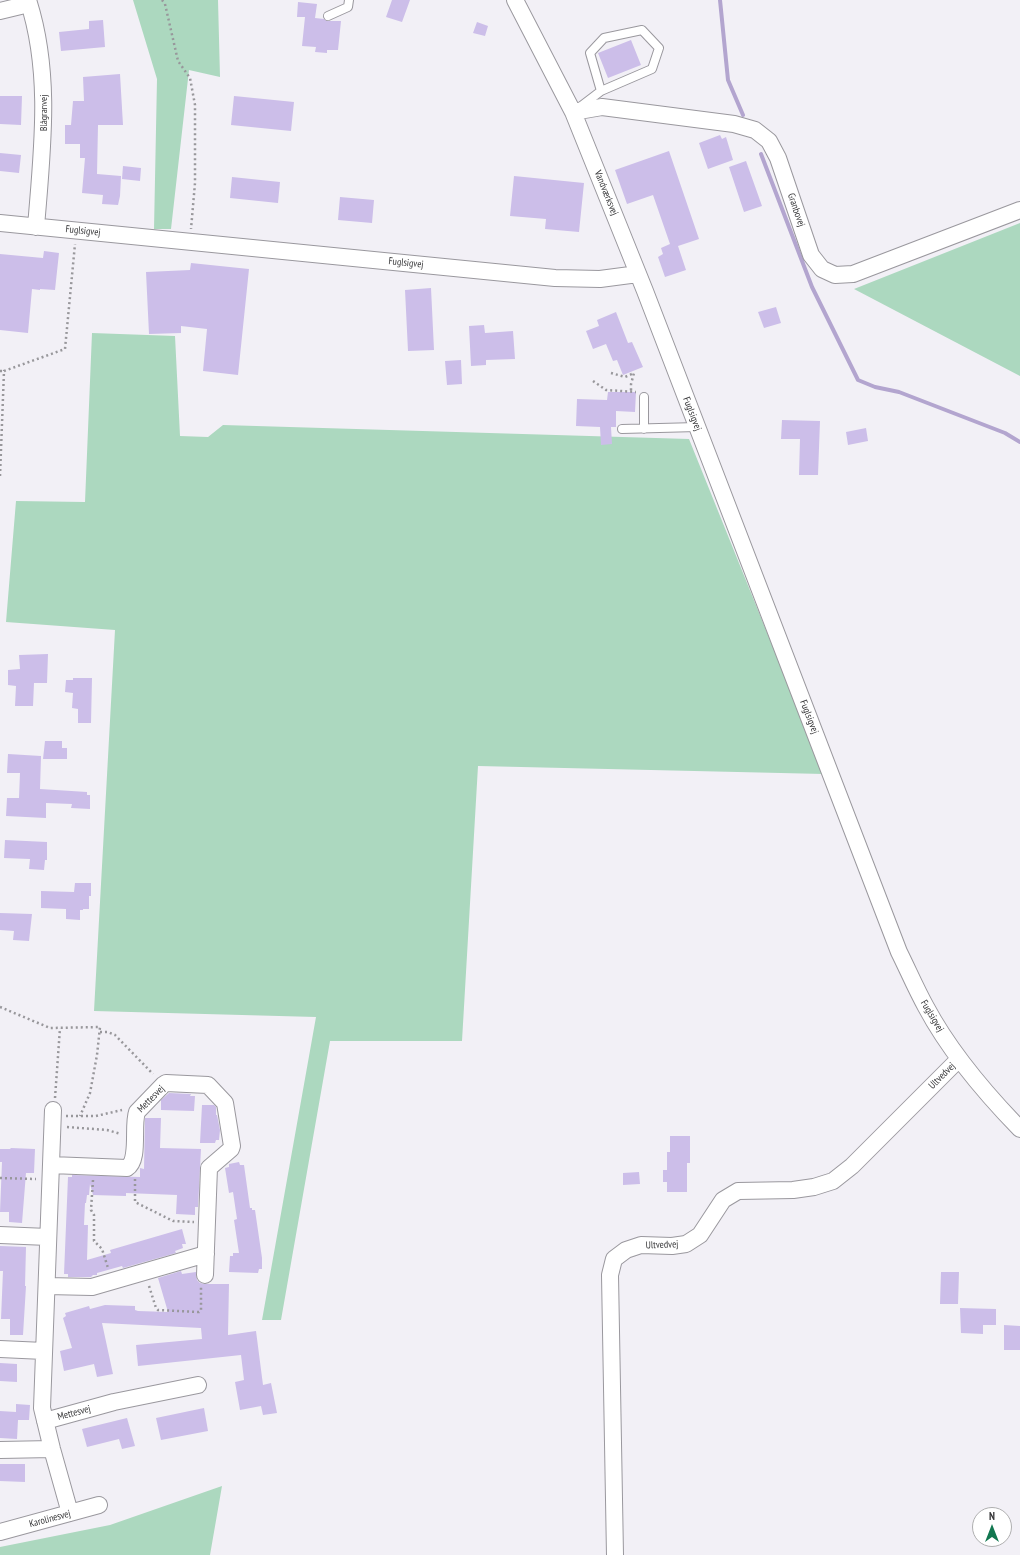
<!DOCTYPE html>
<html>
<head>
<meta charset="utf-8">
<style>
	body { margin:0 }
	#map { position:relative; width:1020px; height:1555px; overflow:hidden; background:#f2f0f6; font-family:"PT Sans Narrow",sans-serif }
	canvas { display:block }
	.north { position:absolute; left:972px; top:1507px; width:40px; height:40px; box-sizing:border-box; background:#fff; border:1px solid #aeaeaf; border-radius:50%; rotate:0deg; font-size:11px; font-weight:700; line-height:16px; text-align:center; color:#353537 }
	.north::after { content:''; display:block; margin:auto; width:14px; height:18px; background:#127750; clip-path:polygon(50% 0,100% 100%,50% 72%,0 100%) }
</style>
</head>
<body>
<div id="map">
<canvas width="1020" height="1555"></canvas>
<div class="north">N</div>
</div>
<script>
const context = document.querySelector('canvas').getContext('2d');
context.lineJoin = 'round';
function fill(path, color) {
  context.fillStyle = color;
  context.fill(path, 'evenodd');
}
function strokePath(path, color, width, dash) {
  context.strokeStyle = color;
  context.lineWidth = width;
  context.lineCap = dash ? 'butt' : 'round';
  context.setLineDash(dash || []);
  context.stroke(path);
}
function drawText(font, color, halo, rows, align = 'center') {
  context.font = font + ' "PT Sans Narrow",sans-serif';
  context.lineWidth = 3;
  context.setLineDash([]);
  context.textBaseline = 'middle';
  context.strokeStyle = halo;
  context.fillStyle = color;
  for (const [text, x, y, turn = 0] of rows) {
    context.save();
    context.translate(x, y);
    context.rotate((+turn || 0) * Math.PI / 180);
    context.textAlign = isNaN(turn) ? turn : align;
    if (halo) context.strokeText(text, 0, 0);
    context.fillText(text, 0, 0);
    context.restore();
  }
}
const green = new Path2D(`
	M133,0H218L220,77L189,70L171,229H154L157,79Z
	M1020,223V376L854,289Z
	M92,333L175,336L180,436L208,437L223,425L689,439L824,774L478,766L462,1041H330L281,1320H262L316,1017L94,1011L115,630L6,622L16,501L85,502Z
	M222,1486L210,1555H0V1547L110,1525Z`);
const stream = new Path2D(`
	M720,0L728,80L743,115
	M761,154L812,287L858,380L875,387L899,392L1005,433L1020,442`);
const building = new Path2D(`
	M392,0H410L402,22L386,17Z
	M298,2L317,4L315,18L324,19L327,21H341L338,50H327V53L315,52L316,47L302,46L305,17H297Z
	M103,20L105,47L61,51L59,32L89,29V21Z
	M477,22L488,26L485,36L473,33Z
	M631,40L641,65L608,78L598,53Z
	M120,74L123,125H98L97,174L121,176L120,196L118,205L102,204L103,195L82,193L85,158H80V144H65V125H71L73,101H84L83,77Z
	M0,96H22L21,125L0,124Z
	M234,96L294,102L291,131L231,125Z
	M720,135L722,139L726,137L733,160L708,169L699,143Z
	M669,151L699,239L678,246L686,270L665,277L658,257L663,254L661,248L670,244L653,195L627,204L615,170Z
	M0,153L21,155L19,173L0,171Z
	M746,161L762,206L744,212L729,167Z
	M123,166L141,168L140,181L122,179Z
	M514,176L584,183L579,232L545,229L546,219L510,216Z
	M232,177L280,182L278,203L230,198Z
	M340,197L374,200L372,223L338,220Z
	M44,251L59,253L55,290L40,289V290L32,289L28,333L0,330V254L43,258Z
	M191,263L249,269L238,375L203,371L207,329L181,326V333L149,334L146,272L190,270Z
	M431,288L434,350L408,351L405,290Z
	M776,307L781,323L764,328L758,312Z
	M616,312L628,343L632,342L643,367L623,375L617,360L613,361L606,344L593,349L586,331L599,326L597,320Z
	M484,325L485,333L513,331L515,359L486,360V365L471,366L469,326Z
	M461,360L462,384L447,385L445,361Z
	M608,392H636L635,412L616,411V427H611L612,444L601,445L600,427L576,426L577,399L607,400Z
	M782,420L820,421L818,475H799L800,439H781Z
	M866,428L868,441L848,445L846,432Z
	M48,654L47,683H34L33,706H15L16,686L8,685V670L20,669L19,655Z
	M73,678H92L91,723H78V709L72,708L73,693L65,692L66,680H73Z
	M45,741H62V748H67V759H43Z
	M8,754L41,756L40,789L87,792V795H90V809L71,808L72,804L46,803V818L6,816L7,798H19L20,773H7Z
	M5,840L47,842V860H45L44,870L29,869L30,859L4,858Z
	M75,883H91V896H89V909H83V910H80V920L66,919V909L41,908V891L74,892Z
	M0,913L32,914L29,941L13,940L14,931L0,930Z
	M169,1093L191,1094L190,1096H195L194,1111L161,1110V1100Z
	M202,1105H214L216,1107V1115H217L220,1130L219,1140H216L215,1143H200Z
	M145,1118H161L160,1148L201,1149L198,1207H195V1215L176,1214L177,1195L126,1193V1196L93,1195L90,1184L89,1195H87L86,1203H85L84,1225H88L87,1260L111,1253L110,1250L182,1229L186,1244H182L183,1248L175,1251L176,1253L123,1268L122,1266L97,1273V1275H93L91,1277H68V1274H64L68,1177H72V1175L140,1177V1168L144,1169Z
	M670,1136H690V1163H687V1192H667V1182H663V1170H667V1152H670Z
	M11,1148L35,1149L34,1173H26L22,1223L9,1222V1212H0L2,1162H0V1149H10Z
	M239,1162L240,1165H244L250,1208H252V1210H255L262,1258V1269H259L258,1273L229,1272L230,1256H233V1253H239L234,1220L237,1219L233,1192L229,1193L225,1168L229,1167V1164Z
	M639,1172L640,1184L623,1185V1173Z
	M0,1246L26,1247L25,1286H26L23,1335H10V1319H1L3,1271H0Z
	M181,1271L182,1274L196,1272L197,1280L200,1283L204,1284H229L228,1335L256,1331L263,1385L271,1383L277,1413L263,1415L261,1406L240,1410L235,1382L244,1380L241,1355L138,1366L136,1345L202,1339L201,1328L102,1323L113,1374L97,1377L94,1364L64,1371L60,1351L72,1348L63,1318L66,1316L65,1313L89,1306L90,1309L105,1305L135,1306V1310L138,1311L168,1312L158,1278Z
	M941,1272H959L958,1304H940Z
	M960,1308L996,1309V1325H983V1334L961,1333Z
	M1004,1325L1020,1326V1350H1004Z
	M0,1363L17,1364V1382L0,1381Z
	M16,1404L30,1405L29,1420H18L17,1439L0,1438V1411L16,1412Z
	M204,1408L208,1431L161,1440L156,1418Z
	M127,1418L135,1446L122,1449L119,1439L87,1447L82,1429Z
	M0,1464H25V1482L0,1481Z`);
const path = new Path2D(`
	M162,0L165,4L178,61L190,78L195,105V183L191,229
	M0,371H4
	M611,373L625,377L634,373L631,384V391
	M593,381L606,390L636,392
	M0,476L4,371L65,349L75,244
	M0,1007L50,1028L100,1027L97,1055L90,1093L80,1116
	M100,1032H108L115,1035L153,1074
	M55,1098L60,1028
	M66,1116H96L122,1110
	M67,1127L107,1130L121,1134
	M0,1178L36,1179
	M135,1179V1202L173,1221L194,1222
	M93,1180L91,1210L94,1215V1241L102,1249L108,1268
	M149,1286L156,1308L158,1310L199,1312L201,1310V1287`);
const lane = new Path2D(`
	M328,16L348,7L349,0
	M580,107L601,91L652,69L659,48L642,30L604,38L590,53L601,91
	M622,429L697,427
	M644,429V397`);
const street = new Path2D(`
	M28,0C52,74 42,151 36,227
	M515,0L573,112L645,291L899,952C908,970 916,989 926,1007C950,1052 985,1093 1020,1129
	M0,11L29,4
	M573,112L602,107L734,124L755,130L769,141L778,158L811,255L822,269L835,275L853,274L1020,210
	M0,223L555,278L600,279L638,274
	M53,1110L42,1408L52,1449L70,1513
	M51,1165L127,1168C140,1160 132,1126 137,1112L163,1085L166,1083L208,1085L225,1103L232,1146L231,1149L209,1168L205,1275
	M0,1235L48,1237
	M47,1286L92,1287L206,1254
	M0,1349L44,1351
	M45,1421L114,1402L198,1385
	M0,1450L52,1449
	M0,1532L99,1505
	M615,1555L610,1275L614,1259L626,1250L641,1245L672,1246L686,1244L700,1235L723,1200L738,1191L793,1190L814,1187L833,1181L852,1166L959,1059`);
const streetNames = [
	["Blågranvej",44,113,-90],
	["Vandværksvej",606,193,68],
	["Granbovej",796,210,71],
	["Fuglsigvej",83,231,6],
	["Fuglsigvej",406,263,6],
	["Fuglsigvej",692,414,69],
	["Fuglsigvej",809,717,69],
	["Fuglsigvej",932,1016,59],
	["Ultvedvej",942,1076,-45],
	["Mettesvej",151,1099,-45],
	["Ultvedvej",662,1245,-2],
	["Mettesvej",74,1413,-15],
	["Karolinesvej",50,1519,-15]
];
fill(green, '#acd8bf');
strokePath(stream, '#b3a5cf', 4);
fill(building, '#ccbee9');
strokePath(lane, '#9a989e', 10);
strokePath(street, '#9a989e', 18);
strokePath(path, '#98979b', 2.5, [2, 3]);
strokePath(lane, '#fff', 8);
strokePath(street, '#fff', 16);
drawText('10px', '#353537', '#fff', streetNames);
</script>
</body>
</html>
